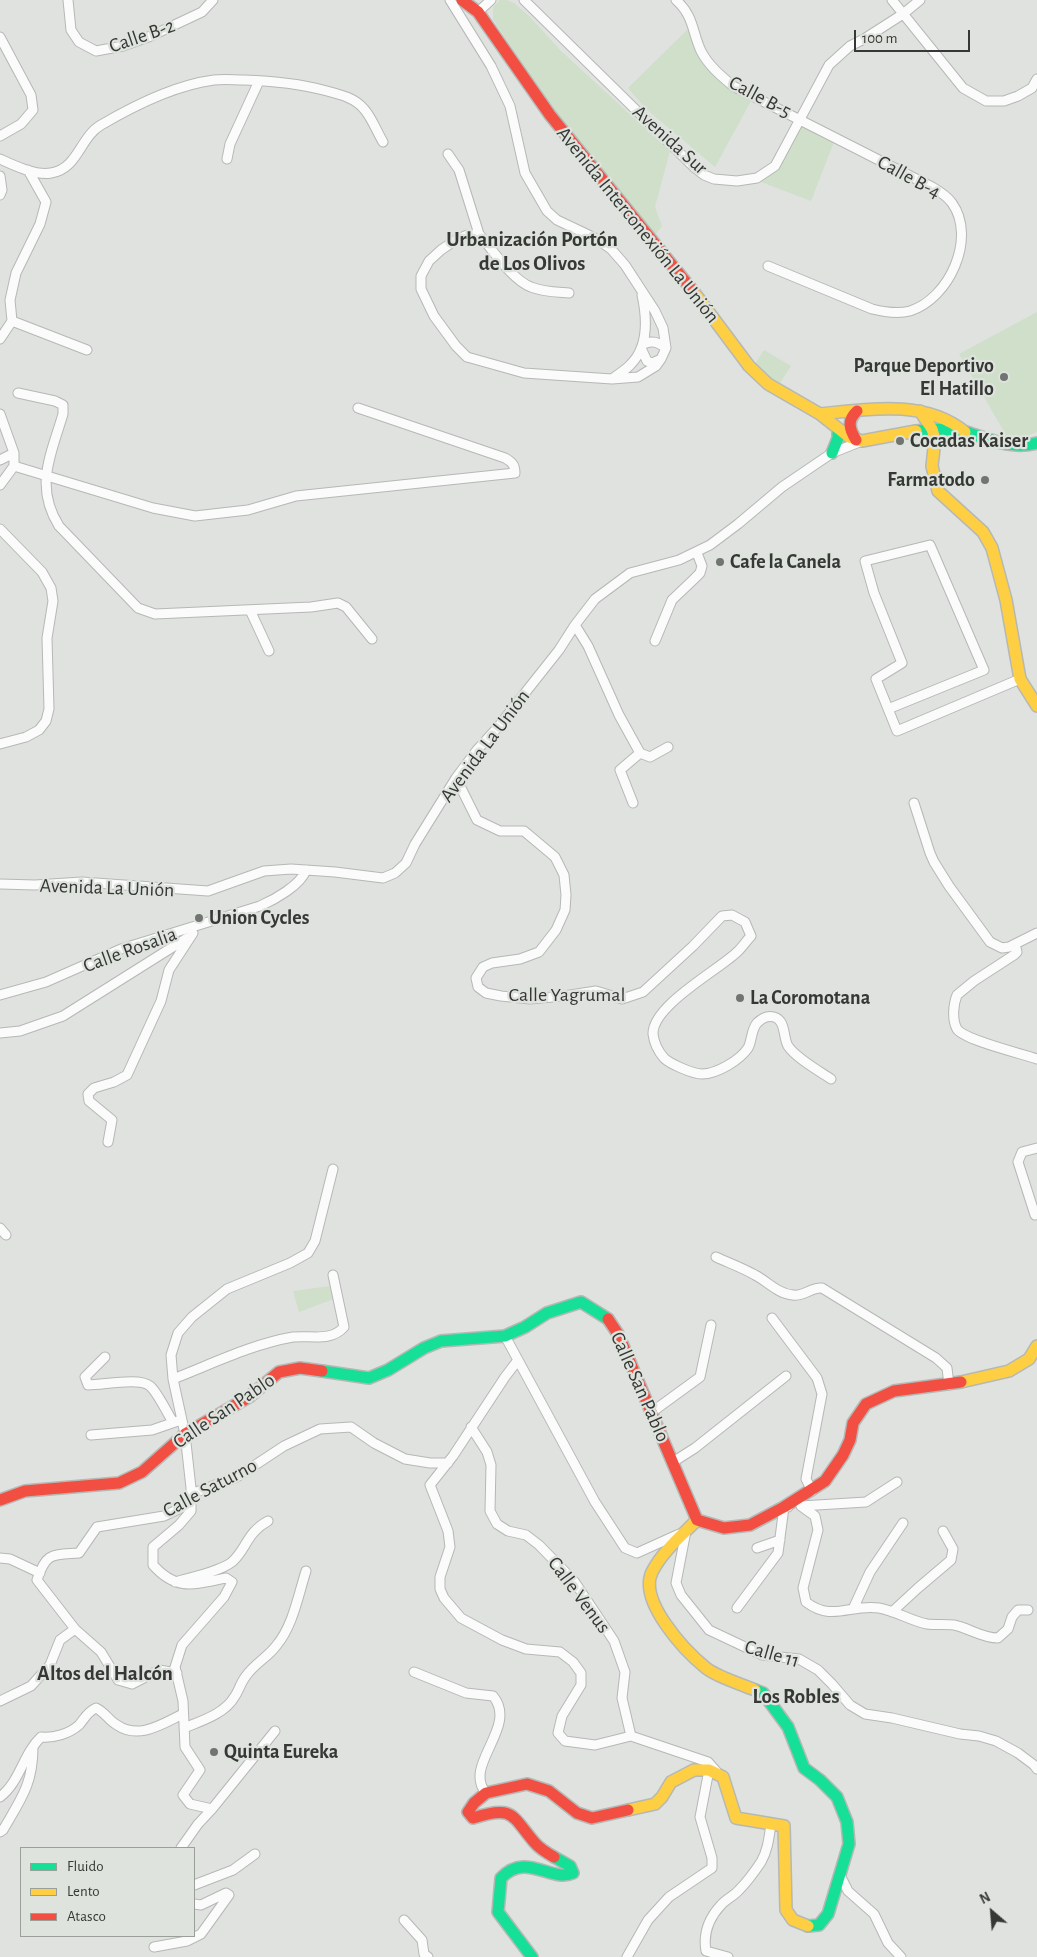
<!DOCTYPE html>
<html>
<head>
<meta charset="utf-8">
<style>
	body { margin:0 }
	#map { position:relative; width:1037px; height:1957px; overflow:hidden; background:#dfe2de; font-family:"Alegreya Sans",sans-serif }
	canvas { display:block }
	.legend { position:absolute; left:20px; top:1847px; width:175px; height:90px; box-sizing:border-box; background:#dee3dd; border:1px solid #9b9f9a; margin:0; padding:6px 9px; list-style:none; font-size:15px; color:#363835 }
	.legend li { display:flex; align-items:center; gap:10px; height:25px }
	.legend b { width:25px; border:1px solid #9b9f9a }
	.north { position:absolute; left:967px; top:1887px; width:50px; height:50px; -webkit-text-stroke:4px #dee3dd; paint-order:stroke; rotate:333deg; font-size:14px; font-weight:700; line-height:20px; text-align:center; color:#363835 }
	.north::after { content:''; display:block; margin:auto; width:18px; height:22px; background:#363835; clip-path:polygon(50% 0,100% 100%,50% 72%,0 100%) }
	.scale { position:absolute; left:854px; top:30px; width:116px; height:22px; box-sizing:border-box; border:2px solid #363835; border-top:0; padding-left:6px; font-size:15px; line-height:18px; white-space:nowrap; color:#363835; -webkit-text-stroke:4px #dee3dd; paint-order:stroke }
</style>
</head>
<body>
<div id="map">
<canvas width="1037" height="1957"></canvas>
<ul class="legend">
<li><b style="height:6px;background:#16e098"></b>Fluido</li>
<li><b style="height:6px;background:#ffcf43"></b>Lento</li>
<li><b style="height:6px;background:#f24e42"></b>Atasco</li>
</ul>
<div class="north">N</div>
<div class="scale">100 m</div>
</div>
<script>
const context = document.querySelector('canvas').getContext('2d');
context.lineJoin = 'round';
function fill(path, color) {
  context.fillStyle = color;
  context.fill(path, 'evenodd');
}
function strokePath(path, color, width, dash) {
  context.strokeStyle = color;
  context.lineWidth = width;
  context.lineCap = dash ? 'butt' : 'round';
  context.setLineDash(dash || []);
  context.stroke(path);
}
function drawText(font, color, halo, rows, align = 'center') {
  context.font = font + ' "Alegreya Sans",sans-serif';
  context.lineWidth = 4.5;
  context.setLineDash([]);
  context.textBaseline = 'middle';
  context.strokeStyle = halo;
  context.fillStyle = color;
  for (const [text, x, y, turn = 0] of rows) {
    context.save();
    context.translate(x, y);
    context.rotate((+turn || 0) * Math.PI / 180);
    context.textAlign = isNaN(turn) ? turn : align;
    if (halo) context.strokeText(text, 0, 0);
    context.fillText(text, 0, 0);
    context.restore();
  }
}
const green = new Path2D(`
	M500,0H507L514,3L529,16L561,51L670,151L655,207L662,226L655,235L617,187L563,126L493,19V7Z
	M688,29L697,55L717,79L751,101L715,167L646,109L628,88Z
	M801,124L834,142L811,201L761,182L777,167Z
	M1037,312V432L1027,436L1006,435L959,354Z
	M764,350L791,366L780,383L753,367Z
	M330,1286L334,1299L299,1312L293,1291Z`);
const street = new Path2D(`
	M68,0L71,30L79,42L96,51L123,46L151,36L202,12L213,0
	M450,0L491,66L510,106L525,173L547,211L557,220L597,239L611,249L625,265L655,311L663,328L666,348L661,359L656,366L638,377L612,379L524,373L467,357L456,346L434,316L421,289V276L429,261L441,250L454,241L467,235L479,234C492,249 512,280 531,287C543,292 556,292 569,293
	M524,0L695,168L704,175L714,179L737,181L757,178L775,166L829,65L850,46L864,39L903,14L920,0
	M676,0C694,16 692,32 701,51C708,65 721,76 733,86L932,187C939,191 947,196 952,203C977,238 949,299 910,311C898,314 884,312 872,309L768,266
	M892,0L963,88L986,101H1004L1018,96L1032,88L1037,79
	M478,12L491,0
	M0,37L31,95L33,110L21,124L0,136
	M448,154L459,170L479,234
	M0,159C13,165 36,176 51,173C78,169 80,137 101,125C135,105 175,85 214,80C224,79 234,80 244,80C271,81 297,83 323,90C338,94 354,97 364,109C372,118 377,132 383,142
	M227,159L230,144L259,81
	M0,176L2,190L0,195
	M12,321L87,350
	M0,339L12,321L10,300L16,273L40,224L46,202L28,170
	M643,344C653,340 657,342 666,348
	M641,348L647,361L652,363L661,359
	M612,379C618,374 626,370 631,364C649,346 647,318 642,295
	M18,393L55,401L63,405V414C51,455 34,486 59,526L138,608L155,614L311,607L338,603L346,607L372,639
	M0,414L14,453V466L0,485
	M0,460L14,453
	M14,466L153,508L195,516L248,510L296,496L515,473C515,465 512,462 505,458L358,408
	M0,529L42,572L51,588L53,601L47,638L49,709L46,721L39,730L26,737L0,744
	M250,610L269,651
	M575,625L588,646L619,715L640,753L650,757L668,747
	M655,641L672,600L693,580L700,573L702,566L697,553
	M888,709L984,670L930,545L865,561L874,593L902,663L876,679L897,731L1020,679
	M456,778L477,820L500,831H524L555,857L564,875L566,895L565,910L556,930L539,952L520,959L492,963L483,967L476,978L478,987L486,993L501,996L530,999L564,996L596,991L622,999L643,992L693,946L722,916L732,915L745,922L751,936C746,941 742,948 736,953C718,970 652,1006 653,1034C654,1043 658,1051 664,1058C670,1064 693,1074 702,1074C717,1074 740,1060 748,1048C752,1041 751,1030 757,1023C761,1019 767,1015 774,1017C786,1020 783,1038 788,1046C796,1058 819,1071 831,1079
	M633,803L620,770L640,753
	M914,803L930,853L934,862L949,886L990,942L1002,948L1009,947L1037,933
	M0,884L35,885L82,882L208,891L264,871L291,869L335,872L383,878L395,873L406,863L415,844L456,778L477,750L498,727L559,650L575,625L595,599L630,573L679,560L710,545L738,524L782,487L832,453L862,441
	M1015,944L1017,952L1014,955L974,981L957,995C953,1005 952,1020 957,1029C964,1040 1023,1054 1037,1059
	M0,995L46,982L121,949L260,906C274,900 301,885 306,870
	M0,1033L20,1031L63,1016L187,938
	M108,1142L112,1120L89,1101L88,1094L94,1088L114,1082L127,1075L161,1001L169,970L193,933
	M1035,1215L1018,1162L1022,1152L1037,1148
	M0,1228L6,1235
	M716,1257C729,1263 743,1268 755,1275C767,1281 778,1294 793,1295C804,1297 811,1287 822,1288L936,1358L947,1368L949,1385
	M772,1318L817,1378L822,1394L806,1479L812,1491
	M505,1336L595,1502L625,1548L637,1553L679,1534
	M105,1357L85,1377L88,1385C104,1385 139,1377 150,1386C158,1393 167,1413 173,1422
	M518,1360L505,1377L453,1456L430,1485L448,1531L450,1547L440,1577V1589L444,1598L461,1618L502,1640L526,1649L560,1652L573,1662L581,1673V1685L562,1716L558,1733L565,1741L595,1745L631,1736L708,1762L716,1771
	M173,1379C212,1364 252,1344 293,1337C311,1335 331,1342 344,1327L333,1275
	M652,1412L700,1377L711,1325
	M471,1427L487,1452L491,1465L490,1511L497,1524L508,1531L526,1535L539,1545L574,1581L614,1641L625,1672L622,1698L631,1736
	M91,1435L152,1430L178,1421
	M673,1462L695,1448L786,1376
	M801,1506L815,1516L818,1530L803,1588L806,1602C832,1622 850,1604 879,1608C896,1611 911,1621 927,1624C936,1625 945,1624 954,1625C969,1628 982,1638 998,1638L1008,1629L1012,1617L1018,1610H1028
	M801,1506L866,1502L897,1482
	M686,1531L676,1583L681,1595L709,1630L762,1655L799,1659L818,1670L832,1684L850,1705L865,1714L892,1718L960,1734L979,1736L996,1741L1018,1753L1034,1765L1037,1769
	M757,1548L780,1540
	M0,1558L10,1559L40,1573
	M175,1582C191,1577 219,1572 232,1562C247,1549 246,1533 268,1521
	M737,1608L778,1553L784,1507H788
	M853,1609L870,1572L903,1523
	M892,1612L918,1588L951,1560L953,1549L943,1531
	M414,1672L466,1693L493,1696C519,1727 462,1765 486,1793
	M177,1673L159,1670L132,1684L118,1680L101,1652L75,1629L37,1580C46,1552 52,1555 79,1553L97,1527L164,1516L183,1507L191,1494L237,1477L284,1446L320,1429L351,1427L374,1443L405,1459L430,1463H448
	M0,1701L31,1686L50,1665L60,1640L75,1629
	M184,1728C201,1721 225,1714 235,1696C239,1690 241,1682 246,1676C254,1664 268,1657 276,1646C293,1626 298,1596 306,1571
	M0,1797C20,1782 23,1754 41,1737C54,1738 69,1734 79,1725C85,1718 87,1712 96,1708C106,1713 108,1720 117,1725C139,1740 162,1724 183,1714
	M212,1809L275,1731
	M0,1832L3,1830C21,1799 33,1784 33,1747
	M181,1848L198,1824L212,1809L190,1804L183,1795L200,1770L185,1747L183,1701L175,1667L182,1645L224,1597L232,1582L226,1578C195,1584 177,1592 153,1565V1547L179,1525L191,1511V1488L185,1434L173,1379L171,1355L178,1333L192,1317L227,1289L290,1263L308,1253L315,1241L333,1169
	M840,1875L848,1891L874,1914L888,1943L901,1957
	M194,1885L233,1870L255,1854
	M404,1920L422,1940L424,1954L428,1957
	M154,1947L187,1941L201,1934L229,1895L226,1893L201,1905L194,1904
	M627,1957L648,1920L669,1897L712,1868V1858L700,1817L709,1770
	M728,1957L706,1951C703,1934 709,1918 721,1905C726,1899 734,1896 739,1890C747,1882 755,1871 761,1862C768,1850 769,1837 771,1824`);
const fast = new Path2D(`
	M916,431C932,429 950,428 966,432C990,439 1011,450 1037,443
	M832,453L838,438V429
	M322,1371L369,1378L388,1370L424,1348L441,1341L505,1336L525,1327L547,1313L581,1302L608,1319
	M755,1690L763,1693L788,1727L804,1768L820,1780L837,1797L847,1822L849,1844L828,1914L819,1925L808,1926
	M532,1957L498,1912L501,1878C526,1851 551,1883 573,1873L570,1866L554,1857`);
const slow = new Path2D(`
	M693,291L749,366L768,384L820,414L849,437L862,441L916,431
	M920,411L932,429L935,439L932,466L938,491L983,532L992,548L1006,600L1020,679L1037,706
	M820,414C868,409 925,399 965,432
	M961,1382L1009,1371L1029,1359L1037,1346
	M697,1520C681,1536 662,1552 652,1572C638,1601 685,1651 706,1668C717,1677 741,1684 755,1690
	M628,1810L655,1804L662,1797L671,1782L694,1770H709L723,1777L736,1818L784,1826L786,1910L793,1920L808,1926`);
const jam = new Path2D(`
	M462,0L478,12L550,115L693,291
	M856,440C849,429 847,420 857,411
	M608,1319L618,1334L697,1520
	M0,1500L25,1491L119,1483L142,1472L185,1434L249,1397L279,1372L300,1368L322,1371
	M697,1520L724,1528L750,1525L784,1507L825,1481L843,1455L850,1440L853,1423L866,1404L894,1391L961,1382
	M554,1857C547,1853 540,1849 535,1843C511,1815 514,1805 473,1818L468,1812L474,1803L486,1793L527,1784L549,1791L577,1813L592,1818L628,1810`);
const markers = [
	[1004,377,5,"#717470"],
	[900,441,5,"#717470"],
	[985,480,5,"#717470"],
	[720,562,5,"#717470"],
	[199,918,5,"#717470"],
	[740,998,5,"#717470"],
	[214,1752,5,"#717470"]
];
const streetNames = [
	["Calle B-2",142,36,-19],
	["Calle B-5",760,97,28],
	["Avenida Sur",670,140,42],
	["Calle B-4",909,177,29],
	["Avenida Interconexión La Unión",638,225,51],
	["Avenida La Unión",485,746,-53],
	["Avenida La Unión",107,888,2],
	["Calle Rosalia",130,950,-20],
	["Calle Yagrumal",567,995],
	["Calle San Pablo",640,1387,66],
	["Calle San Pablo",224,1411,-34],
	["Calle Saturno",210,1488,-28],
	["Calle Venus",579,1595,53],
	["Calle 11",772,1654,16]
];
const poiNames = [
	["Parque Deportivo",994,366,"right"],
	["El Hatillo",994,389,"right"],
	["Cocadas Kaiser",910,441],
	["Farmatodo",975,480,"right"],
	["Cafe la Canela",730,562],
	["Union Cycles",209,918],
	["La Coromotana",750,998],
	["Quinta Eureka",224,1752]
];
const neighbourhoodNames = [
	["Urbanización Portón",532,240],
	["de Los Olivos",532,264],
	["Altos del Halcón",105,1674],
	["Los Robles",796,1697]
];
fill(green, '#cfdfca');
strokePath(street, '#b5b8b5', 11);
strokePath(fast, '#b5b8b5', 14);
strokePath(slow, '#b5b8b5', 14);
strokePath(jam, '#b5b8b5', 14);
strokePath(street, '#fafbfa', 9);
strokePath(fast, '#16e098', 11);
strokePath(slow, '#ffcf43', 11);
strokePath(jam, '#f24e42', 11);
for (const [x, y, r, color] of markers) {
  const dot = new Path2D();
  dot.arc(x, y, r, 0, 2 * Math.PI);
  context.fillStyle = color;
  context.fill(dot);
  strokePath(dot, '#dee3dd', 2);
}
drawText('20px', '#363835', '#dee3dd', streetNames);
drawText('bold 20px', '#363835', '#dee3dd', poiNames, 'left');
drawText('bold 21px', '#363835', '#dee3dd', neighbourhoodNames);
</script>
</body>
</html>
